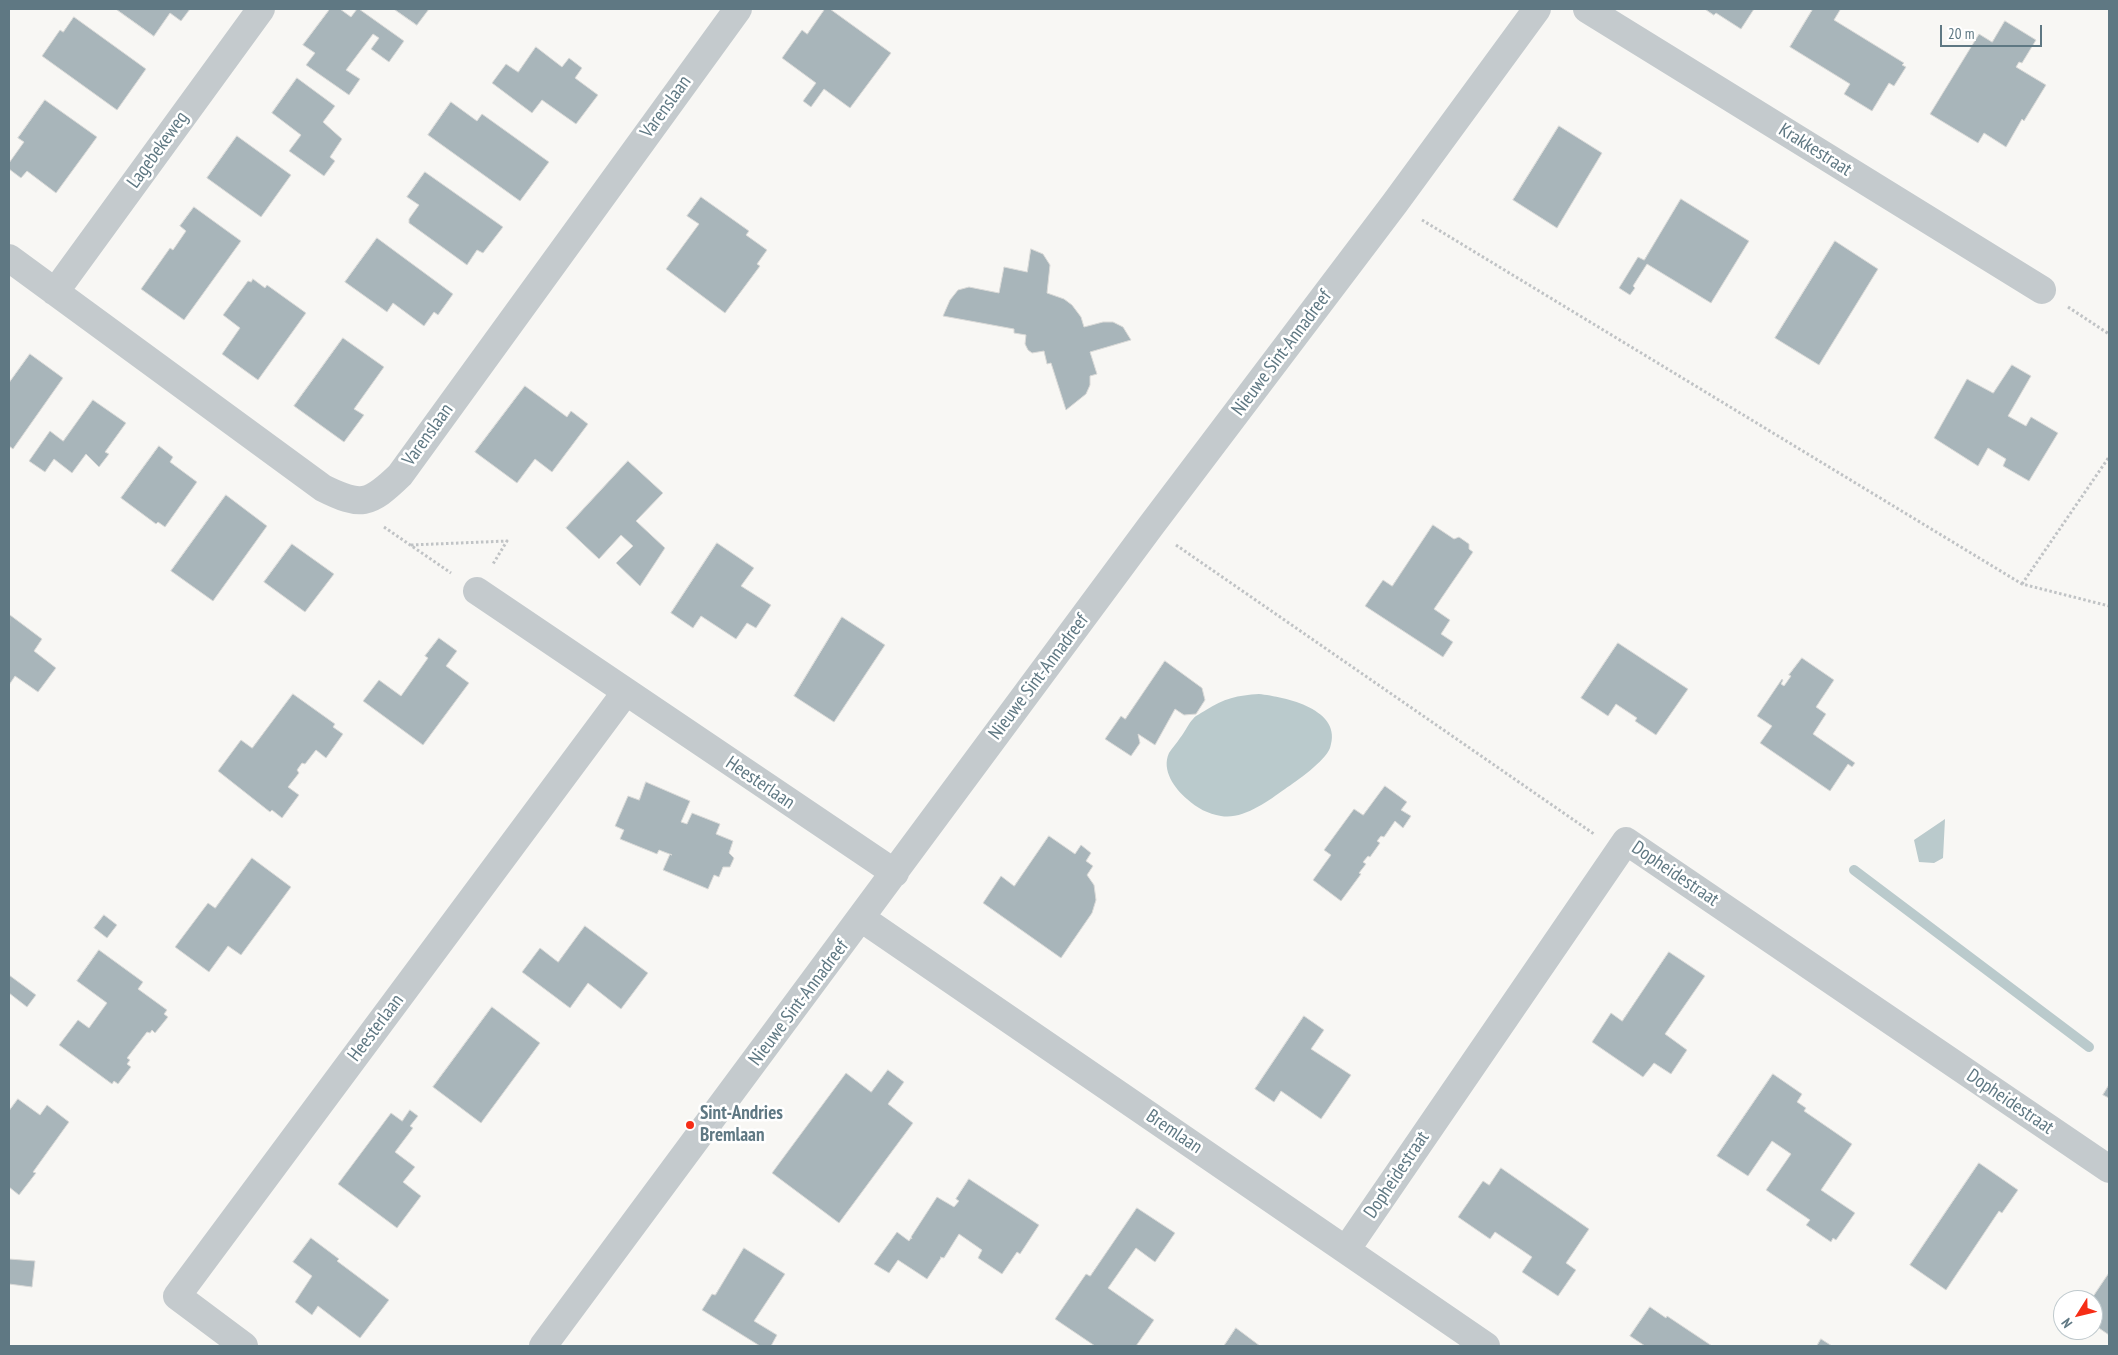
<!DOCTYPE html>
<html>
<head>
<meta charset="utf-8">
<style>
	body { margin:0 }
	#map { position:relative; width:2118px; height:1355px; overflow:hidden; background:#f8f7f4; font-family:"PT Sans Narrow",sans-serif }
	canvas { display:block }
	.frame { position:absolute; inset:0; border:10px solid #5f7883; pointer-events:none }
	.north { position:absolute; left:2053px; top:1290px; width:50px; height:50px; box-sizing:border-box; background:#fff; border:1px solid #bfc9cd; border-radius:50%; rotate:234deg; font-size:14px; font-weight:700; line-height:20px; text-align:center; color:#5f7883 }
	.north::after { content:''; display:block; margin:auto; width:18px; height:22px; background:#f62d16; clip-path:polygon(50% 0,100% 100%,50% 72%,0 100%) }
	.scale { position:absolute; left:1940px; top:25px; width:102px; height:22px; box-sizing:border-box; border:2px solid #5f7883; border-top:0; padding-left:6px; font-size:15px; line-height:18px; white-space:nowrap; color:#5f7883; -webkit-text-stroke:4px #fff; paint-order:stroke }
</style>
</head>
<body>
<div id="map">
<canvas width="2118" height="1355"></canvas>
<div class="frame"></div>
<div class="north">N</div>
<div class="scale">20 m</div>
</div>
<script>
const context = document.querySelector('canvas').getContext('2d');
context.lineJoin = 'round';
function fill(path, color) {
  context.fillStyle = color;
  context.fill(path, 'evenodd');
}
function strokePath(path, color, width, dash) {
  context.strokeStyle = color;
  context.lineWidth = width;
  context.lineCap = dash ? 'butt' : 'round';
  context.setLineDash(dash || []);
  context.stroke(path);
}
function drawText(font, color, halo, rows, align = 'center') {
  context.font = font + ' "PT Sans Narrow",sans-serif';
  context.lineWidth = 5;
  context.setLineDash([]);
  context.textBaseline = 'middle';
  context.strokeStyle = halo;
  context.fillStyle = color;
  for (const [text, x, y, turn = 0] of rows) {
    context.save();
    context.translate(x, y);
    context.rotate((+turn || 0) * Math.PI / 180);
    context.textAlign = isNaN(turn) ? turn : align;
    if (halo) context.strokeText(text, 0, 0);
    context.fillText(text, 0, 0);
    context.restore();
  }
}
const water = new Path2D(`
	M1259,694C1285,697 1344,709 1330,748C1325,761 1297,781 1285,789C1268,801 1243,820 1221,816C1208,814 1197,808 1187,799C1175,789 1161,770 1169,753C1172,748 1177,743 1180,738C1185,732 1188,724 1193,719C1196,715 1202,713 1206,710C1223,699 1238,695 1259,694Z
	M1945,819L1943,858L1934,863L1919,862L1914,840Z`);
const stream = new Path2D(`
	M1854,870L2089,1047`);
const building = new Path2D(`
	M116,9H190L181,21L170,13L154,36Z
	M330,9H340L351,17L357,9H359L404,41L389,62L371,49L379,38L373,34L346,70L360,79L349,95L306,65L315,53L303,45Z
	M394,9H429L417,25Z
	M825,9H830L891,53L850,108L824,89L811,107L803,101L816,83L782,58L802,30L807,34Z
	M1705,9H1754L1741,29L1716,13L1714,15Z
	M1813,9H1838L1840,10L1834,20L1904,63L1902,65L1906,67L1894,86L1889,83L1872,111L1844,94L1850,84L1790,47Z
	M74,17L146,69L117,110L42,56L60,30L63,32Z
	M2005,21L2036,40L2022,63L2019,62L2016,67L2046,85L2024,121L2022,119L2006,147L1984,133L1978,143L1930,114L1979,34L1992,42Z
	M536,47L562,67L569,58L582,68L575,78L598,95L576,124L542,100L532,113L492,83L506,64L518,72Z
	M297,78L335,106L323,122L342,139L330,157L335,161L324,176L289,151L301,135L272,113Z
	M45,100L97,137L56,193L27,171L21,178L9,169V163L24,142L18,138Z
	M451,102L477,121L482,114L549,162L520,201L428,135Z
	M1559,126L1602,153L1557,228L1513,200Z
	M237,136L291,175L261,217L207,178Z
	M425,172L503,227L483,253L477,250L467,265L409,223V219L419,205L407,197Z
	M701,197L749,231L746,235L767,250L757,264L760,266L725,313L666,269L699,224L687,216Z
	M1681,199L1749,241L1711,303L1647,264L1633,286L1635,288L1630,295L1619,288L1638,257L1644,260Z
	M194,207L241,241L184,320L141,289L170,248L173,250L186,231L180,226Z
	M377,238L453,294L438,315L434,312L424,326L393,303L387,312L345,282Z
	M1835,241L1878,269L1819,365L1775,338Z
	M1031,249L1043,254L1050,265L1047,293L1064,299L1072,305L1081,317L1084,327L1103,322H1113L1123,327L1131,340L1090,352L1097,374L1090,376V385L1086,394L1066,410L1051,363L1047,364L1044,351L1032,353L1028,350L1025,344L1026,335L1014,333V329L943,316L950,300L958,290L969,287L999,293L1004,267L1027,272Z
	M253,279L265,288L267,285L306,313L258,380L222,354L240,328L223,315L248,281L251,282Z
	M343,338L384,367L354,409L364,415L344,442L294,406Z
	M30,354L63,378L13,449L9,446V383Z
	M2012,365L2031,376L2008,416L2026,426L2031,417L2058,433L2029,481L2003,466L2006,459L1988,448L1978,466L1934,438L1967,379L1993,393Z
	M525,386L567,417L571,411L588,424L552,472L535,459L517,483L475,452Z
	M93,400L126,423L105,452L109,454L99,467L86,454L72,473L54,459L45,472L29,461L50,431L63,441Z
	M159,446L173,457L170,462L197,482L165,527L158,522L156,524L121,498Z
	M628,461L663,493L636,521L665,548L640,586L616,563L633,546L621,535L599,559L566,528Z
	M226,495L267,526L213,601L171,571Z
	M1433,525L1454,539L1459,537L1469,544V549L1473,552L1434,609L1450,620L1441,634L1453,642L1443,657L1365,606L1383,580L1392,586Z
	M717,543L754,568L741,586L771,605L756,628L747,623L736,639L701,616L693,628L671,613Z
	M292,544L334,574L305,612L264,582Z
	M10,615L42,639L34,651L56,668L38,692L15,676L9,685Z
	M842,617L885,645L834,722L794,696Z
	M439,638L457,651L446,666L469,683L423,745L363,701L379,680L401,696L428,658L425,656Z
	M1618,643L1688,689L1656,735L1635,721L1637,718L1616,704L1608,716L1581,698Z
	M1802,658L1834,680L1816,707L1826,714L1813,734L1855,763L1852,767L1848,764L1830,791L1760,743L1772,726L1757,716L1782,679L1783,680L1781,684L1784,686L1791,676L1789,675Z
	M1165,661L1202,688L1205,700L1196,714L1184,715L1175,709L1155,745L1138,734L1140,743L1131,756L1105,739L1121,716L1125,719Z
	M293,694L335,724L333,727L343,734L326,758L316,750L305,764L302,763L297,770L299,773L288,787L299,795L282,818L272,810L270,812L218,771L241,740L252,748Z
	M646,782L690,801L681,822L687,824L692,813L720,824L716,834L733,841L729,853L734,858L730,867H723L719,877L714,875L708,889L663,870L670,854L672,855L659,850L657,854L620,839L624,830L615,826L628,796L639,800Z
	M1385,786L1407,802L1401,810L1411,816L1403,828L1395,821L1384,837L1381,836L1377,841L1380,843L1370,857L1368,856L1363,862L1366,864L1359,873L1361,874L1341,901L1313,880L1331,855L1324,850L1354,809L1363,815Z
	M1049,836L1075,854L1081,845L1091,853L1086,861L1093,866L1087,875L1094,885L1096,900L1092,913L1061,958L983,903L1001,876L1014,886Z
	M252,858L291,887L241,955L228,946L209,972L175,947L208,903L215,908Z
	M104,915L117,925L107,938L94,928Z
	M585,926L648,973L621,1009L588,983L570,1008L522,972L540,948L558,962Z
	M99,950L143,982L138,989L167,1010L164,1014L168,1017L155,1033L152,1030L150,1033L147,1032L127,1058L130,1060L127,1064L131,1067L118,1084L114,1081L112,1084L59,1045L78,1020L89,1028L107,1003L77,981Z
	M1669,952L1705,976L1665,1034L1687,1050L1671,1074L1654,1063L1643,1077L1592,1042L1611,1013L1622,1021Z
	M9,975L36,995L27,1007L9,993Z
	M492,1007L540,1043L481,1123L433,1087Z
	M1304,1016L1324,1030L1311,1049L1351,1075L1321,1119L1281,1091L1274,1102L1255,1089Z
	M888,1070L904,1082L888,1104L913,1123L839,1223L772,1173L846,1073L871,1092Z
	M1773,1074L1802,1094L1797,1102L1806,1108L1804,1111L1852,1144L1821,1190L1855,1213L1836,1240L1833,1238L1831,1242L1806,1225L1810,1220L1766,1190L1791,1154L1772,1141L1748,1176L1717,1156Z
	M2109,1085V1098L2103,1095Z
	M18,1099L40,1115L47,1105L69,1122L33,1172L36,1173L19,1195L9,1187V1111Z
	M410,1110L418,1116L410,1126L413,1128L395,1152L415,1167L403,1182L421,1196L397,1228L338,1184L391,1113L402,1121Z
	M1979,1163L2018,1190L2002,1213L1999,1211L1946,1290L1910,1265Z
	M1501,1168L1589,1229L1566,1263L1576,1270L1558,1296L1522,1272L1532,1257L1495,1232L1490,1239L1458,1217L1483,1181L1489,1185Z
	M969,1179L1039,1225L1020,1254L1017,1252L1002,1274L978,1258L982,1250L959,1234L944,1258L940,1257L941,1258L927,1279L898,1260L889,1273L874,1264L897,1232L909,1241L911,1238L912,1239L911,1237L937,1197L954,1207L959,1201L956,1199Z
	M1137,1208L1175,1233L1155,1262L1136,1248L1108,1288L1154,1320L1136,1346H1095L1055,1319L1086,1274L1090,1276Z
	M311,1238L339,1259L337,1261L389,1300L360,1338L318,1306L312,1315L295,1302L312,1276L293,1262Z
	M744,1248L785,1274L754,1321L777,1335L771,1346H760L702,1310L712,1294L715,1295Z
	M9,1259L35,1261L32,1287L9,1284Z
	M2109,1273V1335L2093,1324V1300H2091Z
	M1650,1307L1666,1318L1667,1316L1712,1346H1645L1630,1336Z
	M1236,1328L1260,1346H1224Z
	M1821,1339L1832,1346H1817Z`);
const path = new Path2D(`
	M1422,220L2022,584L2109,606
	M2068,307L2109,334
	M384,527L451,573
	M411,545L507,541L493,564
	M1176,545L1594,834
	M2022,584L2109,457`);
const minor = new Path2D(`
	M1587,9L2042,290
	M9,258L323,488C361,507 369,505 400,475L738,9
	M55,292L261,9
	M477,591L895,873
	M861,918L1486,1346
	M1346,1250L1626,841L2109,1169
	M244,1346L177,1296L625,693
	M543,1346L1150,527L1395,203L1537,9`);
const markers = [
	[690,1125,5,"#f62d16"]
];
const streetNames = [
	["Varenslaan",666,107,-54],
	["Lagebekeweg",158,150,-54],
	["Krakkestraat",1815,150,32],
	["Nieuwe Sint-Annadreef",1282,353,-53],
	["Varenslaan",428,435,-54],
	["Nieuwe Sint-Annadreef",1039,677,-53],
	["Heesterlaan",760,783,34],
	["Dopheidestraat",1675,874,34],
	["Nieuwe Sint-Annadreef",799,1003,-53],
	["Heesterlaan",376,1028,-53],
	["Dopheidestraat",2010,1102,34],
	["Bremlaan",1174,1132,34],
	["Dopheidestraat",1397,1175,-56]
];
const poiNames = [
	["Sint-Andries",700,1114],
	["Bremlaan",700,1136]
];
fill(water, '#bacacc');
strokePath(stream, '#bacacc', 10);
fill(building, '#a8b5ba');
strokePath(building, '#d9d9d7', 1);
strokePath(path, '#c0c3c5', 3, [2.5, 2.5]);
strokePath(minor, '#c4cacd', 28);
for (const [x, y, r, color] of markers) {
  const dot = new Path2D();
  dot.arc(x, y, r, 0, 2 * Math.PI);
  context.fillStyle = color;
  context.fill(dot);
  strokePath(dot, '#fff', 2);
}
drawText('19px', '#5f7883', '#fff', streetNames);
drawText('bold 19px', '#5f7883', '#fff', poiNames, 'left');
</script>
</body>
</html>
